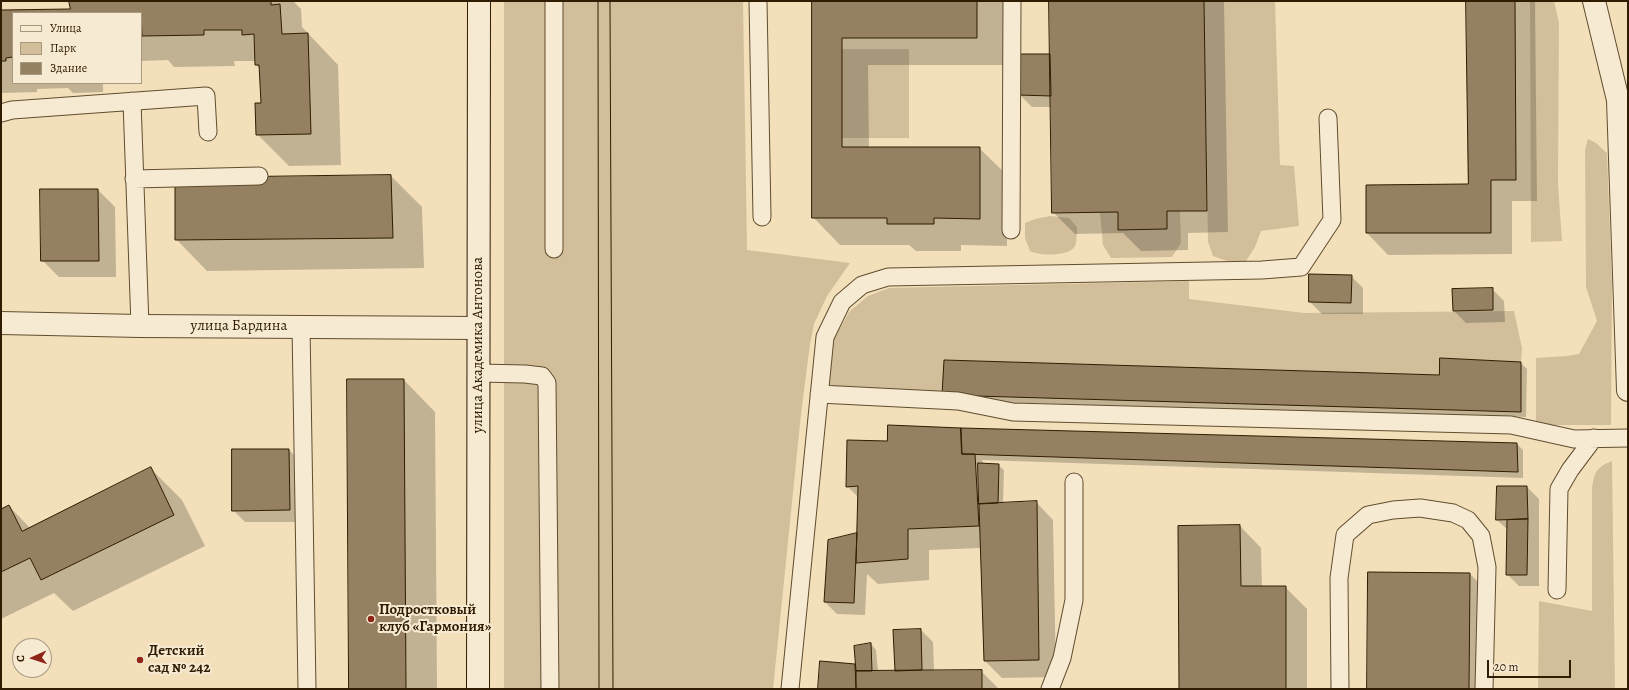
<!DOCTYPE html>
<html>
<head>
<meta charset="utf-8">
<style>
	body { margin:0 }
	#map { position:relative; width:1629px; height:690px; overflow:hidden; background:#f3dfb9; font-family:Alegreya,serif }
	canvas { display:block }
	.frame { position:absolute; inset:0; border:2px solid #2f1c01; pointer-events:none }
	.legend { position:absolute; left:12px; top:12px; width:130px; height:72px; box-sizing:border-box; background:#f7ead2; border:1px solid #a7987e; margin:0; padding:5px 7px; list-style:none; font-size:12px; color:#2f1c01 }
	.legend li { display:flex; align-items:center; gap:8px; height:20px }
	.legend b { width:20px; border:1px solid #a7987e }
	.north { position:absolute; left:12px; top:638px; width:40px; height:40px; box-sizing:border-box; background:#f7ead2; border:1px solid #a7987e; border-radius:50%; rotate:267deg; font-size:11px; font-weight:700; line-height:16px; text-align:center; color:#2f1c01 }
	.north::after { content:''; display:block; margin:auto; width:14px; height:18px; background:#8f2418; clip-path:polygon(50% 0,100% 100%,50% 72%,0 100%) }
	.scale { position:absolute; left:1487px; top:660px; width:84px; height:18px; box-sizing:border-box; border:2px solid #2f1c01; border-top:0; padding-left:5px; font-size:12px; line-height:14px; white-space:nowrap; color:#2f1c01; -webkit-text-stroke:3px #f7ead2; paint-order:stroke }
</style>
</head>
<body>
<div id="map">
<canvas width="1629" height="690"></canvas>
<div class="frame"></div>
<ul class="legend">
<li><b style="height:5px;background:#f7ead2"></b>Улица</li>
<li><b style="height:11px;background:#d2be9a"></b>Парк</li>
<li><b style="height:11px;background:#958161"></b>Здание</li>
</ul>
<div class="north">С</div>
<div class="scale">20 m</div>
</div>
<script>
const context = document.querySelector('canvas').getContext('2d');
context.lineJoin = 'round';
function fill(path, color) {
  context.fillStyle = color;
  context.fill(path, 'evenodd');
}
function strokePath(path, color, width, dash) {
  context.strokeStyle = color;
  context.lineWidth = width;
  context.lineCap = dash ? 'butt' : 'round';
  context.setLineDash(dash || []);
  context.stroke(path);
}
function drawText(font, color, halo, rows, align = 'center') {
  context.font = font + ' Alegreya,serif';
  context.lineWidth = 4;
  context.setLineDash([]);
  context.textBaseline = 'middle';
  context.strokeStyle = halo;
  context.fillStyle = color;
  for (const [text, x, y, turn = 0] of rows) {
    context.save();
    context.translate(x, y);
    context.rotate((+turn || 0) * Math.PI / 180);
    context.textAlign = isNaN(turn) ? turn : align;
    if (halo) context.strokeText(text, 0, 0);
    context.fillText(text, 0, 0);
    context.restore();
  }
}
const green = new Path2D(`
	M504,1H743L747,250L850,263L827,296L814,324L810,344L801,414L773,689H504Z
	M1204,1H1275L1280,165L1294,166L1299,226L1261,231L1255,247L1246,261H1227L1213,256L1208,242Z
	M1530,1H1554L1559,23L1558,184L1562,241L1531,242Z
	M842,49H909V138H842Z
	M1588,139L1596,143L1607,153L1612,285L1611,425H1536V358L1567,356L1579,354L1597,321L1586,287L1585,150Z
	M1167,211H1180L1181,243L1172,257L1111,258L1103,245L1100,212H1118L1119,230L1167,229Z
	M1050,216L1069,218L1077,227C1077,232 1077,241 1075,246C1069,257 1039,256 1030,251L1025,238V223L1035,219Z
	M1189,281V299L1304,313L1514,311L1522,348L1521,362L1440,358L1439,375L944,360L942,395L830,386L825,378L833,341L849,312L868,296L889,288Z
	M1612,461L1615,689H1538L1539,601L1592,611V489C1594,473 1596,467 1612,461Z`);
const shadow = new Path2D(`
	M71,1H293L301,9L302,27L338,65L341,165L289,166L257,134L262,104L260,69L256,65V61H234L235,66L174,67L168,60L141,61V13H13V83H103V92L73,93L68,88L37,89V92L2,93L3,118H1V11L71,10Z
	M813,1H1004V65H868L869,148H979L1007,175V246L961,245V251H916L909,245H840L813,217Z
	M1050,1H1224L1228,232L1188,233V250L1141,251L1123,233L1075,234L1053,212L1052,107H1032L1020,95L1051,56Z
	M1467,1H1535L1537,201H1512V254L1388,255L1367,233V185H1469Z
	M391,176L422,207L424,268L207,271L176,239Z
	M98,190L115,207L116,277H59L42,260Z
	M1351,276L1363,288V314H1322L1310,302Z
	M1492,289L1504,301L1505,322L1466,323L1454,311Z
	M1521,363L1527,369L1526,417L949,401L943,395L1440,376Z
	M404,380L435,412L437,689H350Z
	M848,441L1517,444L1523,450V478L982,460L984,464L998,465L1004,470L1003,504L1036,502L1053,520L1056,677L1002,678L985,661L981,548L929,550V580L878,584L867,574L865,615L837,614L825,602L857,534L859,498L847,486Z
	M289,450L301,462V522H245L233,510Z
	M151,469L182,500L205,546L73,611L54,593L1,619V510L9,506L30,528Z
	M1527,487L1539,499V586H1519L1507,574L1508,530L1497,520Z
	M1240,526L1261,548L1262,587H1285L1307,609V689H1180Z
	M1470,574L1491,595L1490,689H1368Z
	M921,630L933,642L934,671H981L999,689H819L821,662L856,665L871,644L876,650L878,672L896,671Z`);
const building = new Path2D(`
	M69,1H271V5L280,4L282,34L308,33L311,134L256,135L255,103H261L259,65H255L254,34L242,35V30H204V35L142,36L141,13H13V57L6,58V61H1V10L70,9Z
	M812,1H977V38H842V147H980V219L934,218V224H887V218H812Z
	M1049,1H1204L1207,211H1167V229L1118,230V212L1052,213Z
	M1466,1H1515L1516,180H1491V233H1366V185L1468,184Z
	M1019,54H1050L1051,96L1019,95Z
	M391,175L393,238L175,240V178Z
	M40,189H98L99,261H41Z
	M1309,274L1352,275L1351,303L1309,302Z
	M1493,288V310L1453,311L1452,289Z
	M1440,358L1521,362V412L942,395L944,360L1439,375Z
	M347,379H404L406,689H349Z
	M888,425L961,428L962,454H975L979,526L908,529V559L856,563L858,486L846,487L847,440L887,441Z
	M961,428L1517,443L1518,472L962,454Z
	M232,449H289L290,510L232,511Z
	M978,463L999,464L998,503L979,504Z
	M151,467L174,515L41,580L30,558L1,572V509L9,505L22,531Z
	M1497,486H1527L1528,519L1496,520Z
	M1037,501L1039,660L984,661L979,504Z
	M1528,519L1527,575H1506L1507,520Z
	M1240,525L1241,586H1286V689H1179L1178,526Z
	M857,533L854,603L824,602L828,540Z
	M1368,572L1470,573L1469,689H1367Z
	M921,629L922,670L895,671L893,630Z
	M871,643L872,671H856L854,646Z
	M820,661L855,664L856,689H818Z
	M982,670V689H856V671Z`);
const service = new Path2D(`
	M758,1L762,217
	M132,101L140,326
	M1,113L12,110L206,96L208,132
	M134,179L259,176
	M1011,230L1012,1
	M554,249V1
	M301,326L307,689
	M478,373L525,374L542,376L547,383L550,689
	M819,394L958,401L1013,412L1511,425L1574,439L1628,438
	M1557,590L1559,489L1570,470L1594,438
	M790,689L825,337L842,302L862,285L888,277L1262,270L1301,267L1332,220L1328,118
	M1050,689L1062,658L1074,600V482
	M1340,689L1339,578L1345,535L1368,515L1393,510L1420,508L1453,513L1468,520L1481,536L1487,567L1484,689`);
const minor = new Path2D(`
	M1594,1L1618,100L1628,390
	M1,323L140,326L478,328`);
const secondary = new Path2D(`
	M478,689L479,1`);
const tram = new Path2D(`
	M598,1L599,689
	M610,1L613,689`);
const markers = [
	[371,619,4,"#8f2418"],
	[140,660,4,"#8f2418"]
];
const streetNames = [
	["улица Бардина",239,326],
	["улица Академика Антонова",478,345,-90]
];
const poiNames = [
	["Подростковый",379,610],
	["клуб «Гармония»",379,627],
	["Детский",148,651],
	["сад № 242",148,668]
];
fill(green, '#d2be9a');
fill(shadow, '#0003');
fill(building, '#958161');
strokePath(building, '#2f1c01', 1);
strokePath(service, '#604d2f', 19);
strokePath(minor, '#604d2f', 24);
strokePath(secondary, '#2f1c01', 24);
strokePath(service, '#f7ead2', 17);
strokePath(minor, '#f7ead2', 22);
strokePath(secondary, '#f7ead2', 22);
strokePath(tram, '#2f1c01', 1);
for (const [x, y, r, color] of markers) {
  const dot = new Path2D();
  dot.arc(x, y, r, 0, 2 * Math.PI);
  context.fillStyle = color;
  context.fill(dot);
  strokePath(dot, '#f7ead2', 1.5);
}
drawText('15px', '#2f1c01', '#f7ead2', streetNames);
drawText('bold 15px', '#2f1c01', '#f7ead2', poiNames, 'left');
</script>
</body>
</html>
